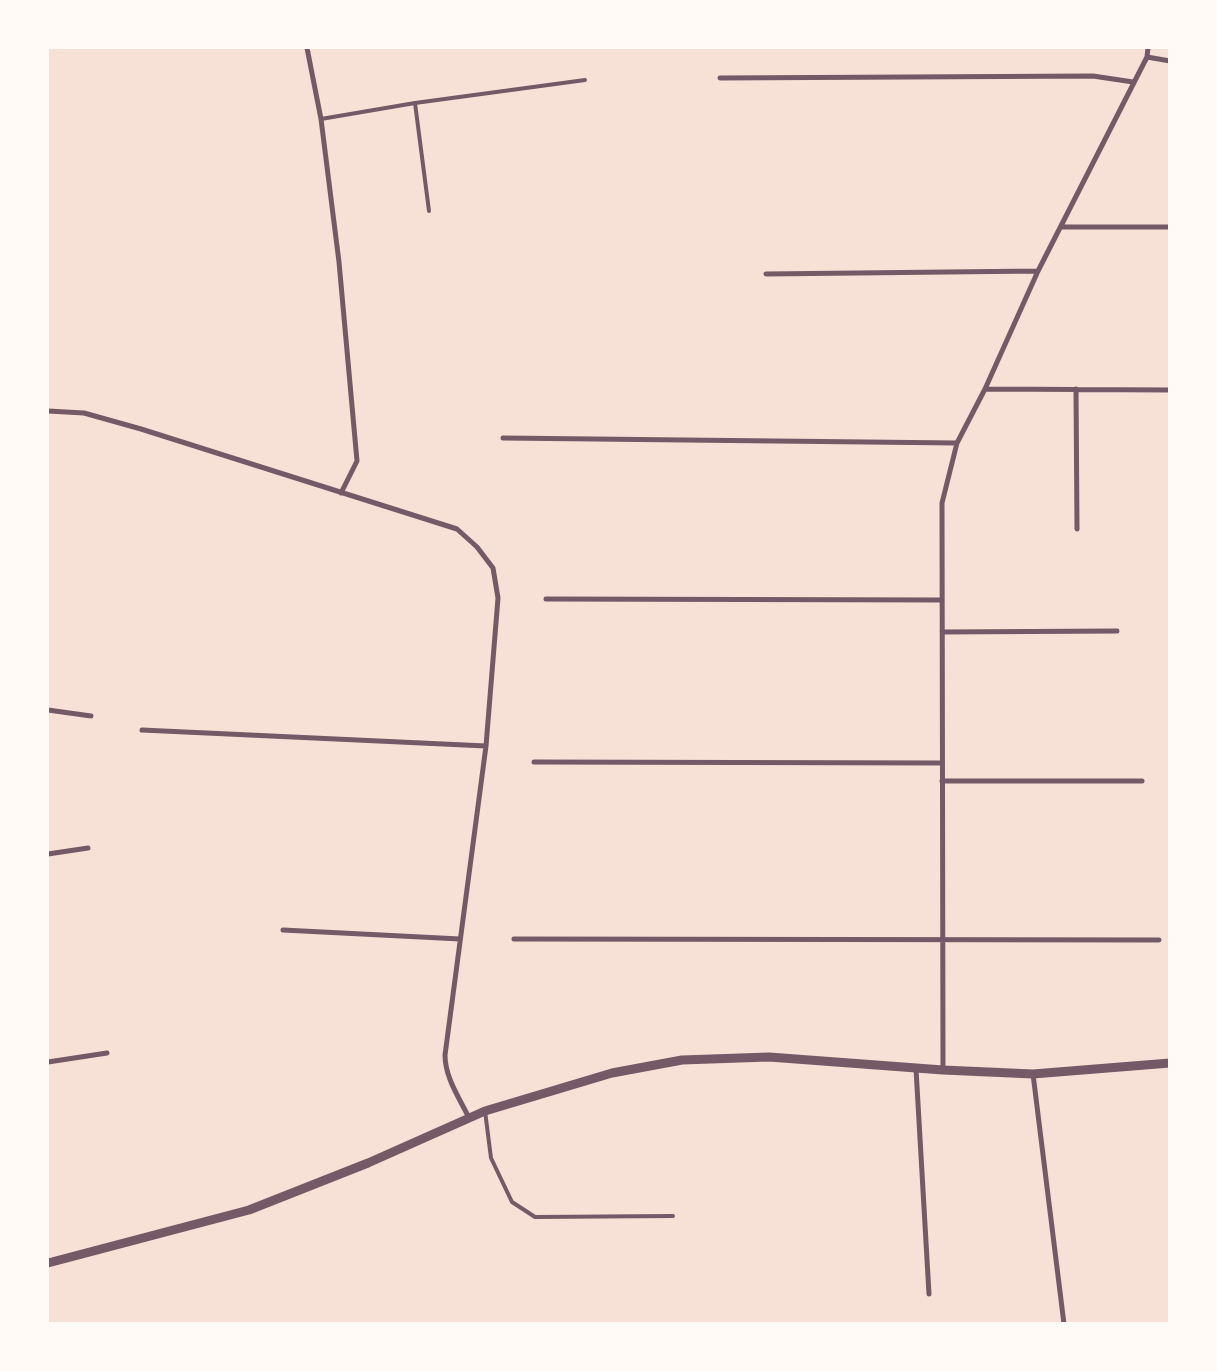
<!DOCTYPE html>
<html>
<head>
<meta charset="utf-8">
<style>
	body { margin:0 }
	#map { position:relative; width:1217px; height:1371px; overflow:hidden; background:#f7e1d7; font-family:"Fira Sans",sans-serif }
	canvas { display:block }
	.frame { position:absolute; inset:0; border:49px solid #fffaf5; pointer-events:none }
</style>
</head>
<body>
<div id="map">
<canvas width="1217" height="1371"></canvas>
<div class="frame"></div>
</div>
<script>
const context = document.querySelector('canvas').getContext('2d');
context.lineJoin = 'round';
function strokePath(path, color, width, dash) {
  context.strokeStyle = color;
  context.lineWidth = width;
  context.lineCap = dash ? 'butt' : 'round';
  context.setLineDash(dash || []);
  context.stroke(path);
}
const service = new Path2D(`
	M415,103L429,211
	M321,119L415,103L585,80
	M485,1111L491,1158L512,1202L535,1217L673,1216`);
const minor = new Path2D(`
	M307,48L321,119L339,262L357,461L341,493
	M1147,57L1170,61
	M720,78L1093,76L1133,82
	M1061,227H1170
	M766,274L1038,271
	M985,389L1170,390
	M1076,389L1077,529
	M48,411L84,413L141,429L457,529L477,547L493,568L498,598L486,746L445,1055C445,1078 460,1099 469,1118
	M503,438L957,443
	M546,599L942,600
	M942,632L1117,631
	M48,710L91,716
	M142,730L486,746
	M534,762L942,763
	M942,781H1142
	M48,854L88,848
	M283,930L460,939
	M514,939L1159,940
	M48,1062L107,1053
	M916,1069L929,1294
	M943,1070L942,503L957,443L985,389L1038,271L1147,57L1148,48
	M1033,1074L1064,1324`);
const tertiary = new Path2D(`
	M48,1263L249,1210L368,1163L485,1111L612,1073L682,1060L769,1057L943,1070L1033,1074L1170,1063`);
strokePath(service, '#755966', 4);
strokePath(minor, '#755966', 5);
strokePath(tertiary, '#755966', 9);
</script>
</body>
</html>
